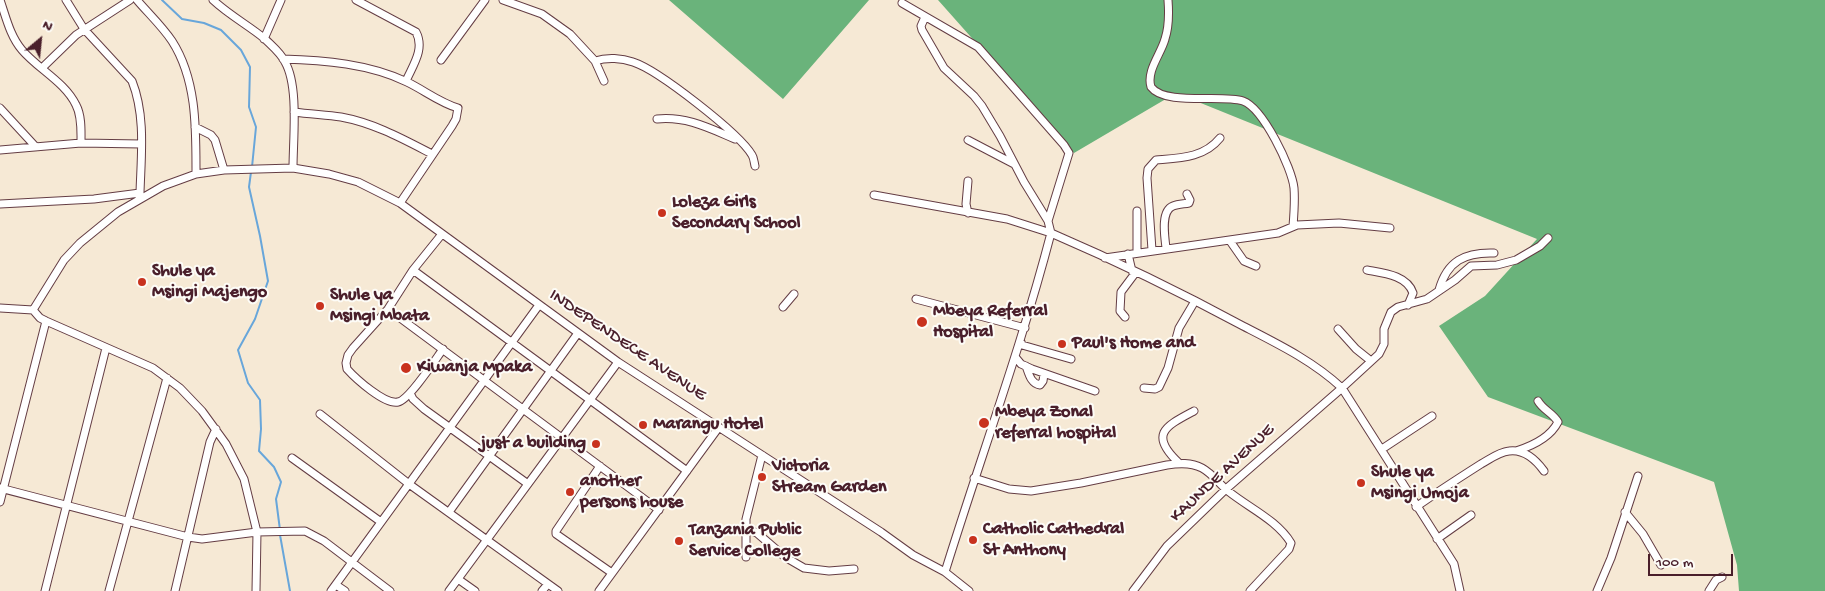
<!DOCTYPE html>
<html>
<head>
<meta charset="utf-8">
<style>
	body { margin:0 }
	#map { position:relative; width:1825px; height:591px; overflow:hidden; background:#f6e9d5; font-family:"Gochi Hand",sans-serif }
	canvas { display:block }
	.north { position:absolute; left:15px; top:15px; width:50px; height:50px; -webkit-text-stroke:4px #fdfcf7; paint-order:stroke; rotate:28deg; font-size:14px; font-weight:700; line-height:20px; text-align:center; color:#4a1f2b }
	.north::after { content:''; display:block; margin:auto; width:18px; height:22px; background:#4a1f2b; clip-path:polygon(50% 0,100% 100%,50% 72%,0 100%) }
	.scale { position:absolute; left:1648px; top:554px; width:85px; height:22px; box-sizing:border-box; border:2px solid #4a1f2b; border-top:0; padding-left:6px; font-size:15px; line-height:18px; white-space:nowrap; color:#4a1f2b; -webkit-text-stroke:4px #fdfcf7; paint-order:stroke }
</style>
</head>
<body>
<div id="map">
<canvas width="1825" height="591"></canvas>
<div class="north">N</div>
<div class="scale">100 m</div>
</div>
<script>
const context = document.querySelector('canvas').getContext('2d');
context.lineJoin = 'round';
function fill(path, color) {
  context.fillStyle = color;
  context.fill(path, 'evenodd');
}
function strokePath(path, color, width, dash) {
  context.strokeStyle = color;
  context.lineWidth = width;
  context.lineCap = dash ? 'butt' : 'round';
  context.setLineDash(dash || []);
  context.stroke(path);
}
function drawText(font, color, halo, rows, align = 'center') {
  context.font = font + ' "Gochi Hand",sans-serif';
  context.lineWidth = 4;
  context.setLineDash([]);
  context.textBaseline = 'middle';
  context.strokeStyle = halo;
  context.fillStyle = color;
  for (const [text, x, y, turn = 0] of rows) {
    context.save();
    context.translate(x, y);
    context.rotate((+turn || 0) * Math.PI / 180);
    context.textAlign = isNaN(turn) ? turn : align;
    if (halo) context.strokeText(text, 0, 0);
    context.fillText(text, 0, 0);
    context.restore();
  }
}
const forest = new Path2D(`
	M669,0H869L783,99Z
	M938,0H1825V591H1739L1737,565L1714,482L1488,397L1439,326L1485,296L1537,239L1176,93L1074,153Z`);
const stream = new Path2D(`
	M162,0L182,19L204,23L221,30L241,50L250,67L249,107L256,127L252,167
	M251,172L249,187L260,236L268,281L255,319L238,350L248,383L260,400L261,429L259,451L274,467L281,482L276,499L280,530
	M280,535L290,591`);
const minor = new Path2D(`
	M0,0C6,17 10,36 22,50C38,69 65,82 76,105C82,116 81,132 81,143
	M66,0L84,29L132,81C146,116 141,157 140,193L139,199
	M137,0C148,13 162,26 172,41C197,80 196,129 196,174
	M213,0C229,15 248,25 265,39C272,46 281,53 285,62C299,86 293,139 293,168
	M356,0L416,32C425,49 413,65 406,81
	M503,0L542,14L570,34L595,61L604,81
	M1168,0C1169,13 1169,27 1165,39C1161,54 1146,71 1151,87C1165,106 1222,94 1243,101C1263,108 1292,168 1294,188C1295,201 1294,214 1293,226
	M925,17L921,26L922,30L944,68L974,96L982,106L1000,136L1024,182L1048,221
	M264,39L281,0
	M283,59C324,60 370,64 407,82C424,90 440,103 458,108L456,119L452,126L400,203
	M441,60L485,0
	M595,61C607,57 622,58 633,62C658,70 739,133 752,155C754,158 754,162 755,166
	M42,68L76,35L130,0
	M0,108L35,146
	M294,112C309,114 325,115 341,117C374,123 403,139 432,154
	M657,119C686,116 709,128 735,139
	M195,127L211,135L215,140L224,170
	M968,140L1014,164
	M0,150L81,143L141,144
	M874,195L1007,219L1051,233L1048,221L1069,153L1064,145L978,47L902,3
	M0,204L94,199L140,193
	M1137,211V252
	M968,213L966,204L968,181
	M442,234L413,270L388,309L353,348L348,355L346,363L347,369C356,379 385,405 398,402C409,400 435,360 443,349
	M1230,241L1244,261L1256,266
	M1166,248C1165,238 1160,211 1173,206C1178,204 1184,204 1189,203L1190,200L1187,194
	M1152,250L1147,178L1148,169L1156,160C1180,158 1204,158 1220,138
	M1128,254L1132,271
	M1105,258L1278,233L1297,225L1339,223L1390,228
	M413,270L687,471
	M1367,270C1383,273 1407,275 1413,293L1408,305
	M1439,290C1447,261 1465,252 1494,253
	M916,299L1025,328
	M783,307L794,294
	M0,308L33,310L64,260L80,243L118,212L163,186L196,174L224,170L293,168L329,174L358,182L400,203L618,362L881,532L913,555L945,572L969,591
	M388,309L659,510
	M33,310L40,318L46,321L153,368L180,388L202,411L226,444L244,479L257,532L256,591
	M1125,317L1120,311L1121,292L1136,272
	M1338,329L1356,349L1371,361
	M1021,342L1022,345L1071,359
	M1016,358L1021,364L1032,369L1095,391
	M1026,366C1029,374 1031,384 1040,385L1043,381L1044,374
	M1144,388L1155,389L1159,387L1168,368L1179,328L1195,301
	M410,393L413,399L424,409L528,484
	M320,414L409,484L558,591
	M1382,449L1432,416
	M1516,451C1532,446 1550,438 1558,422C1553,413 1543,410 1538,401
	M292,458L381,522
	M1179,463C1148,434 1166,426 1194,411
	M600,466L556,531V534L612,573
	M974,478L1009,489L1031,491L1081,483L1167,465C1179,463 1191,462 1202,468C1213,474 1219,484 1228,491C1249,508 1277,520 1291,543L1289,549L1250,591
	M0,488L188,537L202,539L257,532L305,531L324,541L390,591
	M0,502L46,321
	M1416,507C1437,492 1459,478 1481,464C1490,459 1499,452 1509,451C1524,449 1536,460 1544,471
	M449,512L578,333
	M1625,512L1643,534L1661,565
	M745,528L757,533L785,557L804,568L829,571L854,569
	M1437,539L1471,515
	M746,557V519L762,455
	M945,572C980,459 1021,348 1051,233C1116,261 1180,292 1243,326C1278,344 1313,361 1342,388L1454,564L1460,591
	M458,579L475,591
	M336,585L345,591
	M45,591L106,348
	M109,591L167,378
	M175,591L210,442L216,429
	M331,591L539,305
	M449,591L618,362
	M542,591L548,584
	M599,591L719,427
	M1133,591L1167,546L1226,489L1342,388L1379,354L1384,344V329L1391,312L1398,307L1427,299L1455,280L1471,266L1497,265L1516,260L1540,246L1548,238
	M1597,591L1611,558L1638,476
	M1709,591L1716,580L1722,577`);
const markers = [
	[662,213,5,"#c8321e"],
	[142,282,5,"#c8321e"],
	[320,306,5,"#c8321e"],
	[922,322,6,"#c8321e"],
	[1062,344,5,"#c8321e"],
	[406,368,6,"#c8321e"],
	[984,423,6,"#c8321e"],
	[643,425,5,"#c8321e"],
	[596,444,5,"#c8321e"],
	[762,477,5,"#c8321e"],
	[1361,483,5,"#c8321e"],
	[570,492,5,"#c8321e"],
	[973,540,5,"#c8321e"],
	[679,541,5,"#c8321e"]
];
const poiNames = [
	["Loleza Girls",672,203],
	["Secondary School",672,224],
	["Shule ya",152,272],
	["Msingi Majengo",152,293],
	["Shule ya",330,296],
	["Msingi Mbata",330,317],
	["Mbeya Referral",933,312],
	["Hospital",933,333],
	["Paul's Home and",1072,344],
	["Kiwanja Mpaka",417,368],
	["Mbeya Zonal",995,413],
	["referral hospital",995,434],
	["Marangu Hotel",653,425],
	["just a building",586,444,"right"],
	["Victoria",772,467],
	["Stream Garden",772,488],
	["Shule ya",1371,473],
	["Msingi Umoja",1371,494],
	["another",580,482],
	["persons house",580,503],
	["Catholic Cathedral",983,530],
	["St Anthony",983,551],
	["Tanzania Public",689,531],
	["Service College",689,552]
];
const streetNames = [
	["INDEPENDECE AVENUE",627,346,34],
	["KAUNDE AVENUE",1223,474,-43]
];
fill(forest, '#6ab37b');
strokePath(stream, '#68a6da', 2);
strokePath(minor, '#643d44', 9);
strokePath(minor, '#fff', 7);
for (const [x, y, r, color] of markers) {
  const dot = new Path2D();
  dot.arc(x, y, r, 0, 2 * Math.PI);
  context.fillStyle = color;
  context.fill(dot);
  strokePath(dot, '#fdfcf7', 2);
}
drawText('bold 18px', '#4a1f2b', '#fdfcf7', poiNames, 'left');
drawText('18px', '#4a1f2b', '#fdfcf7', streetNames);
</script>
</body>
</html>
